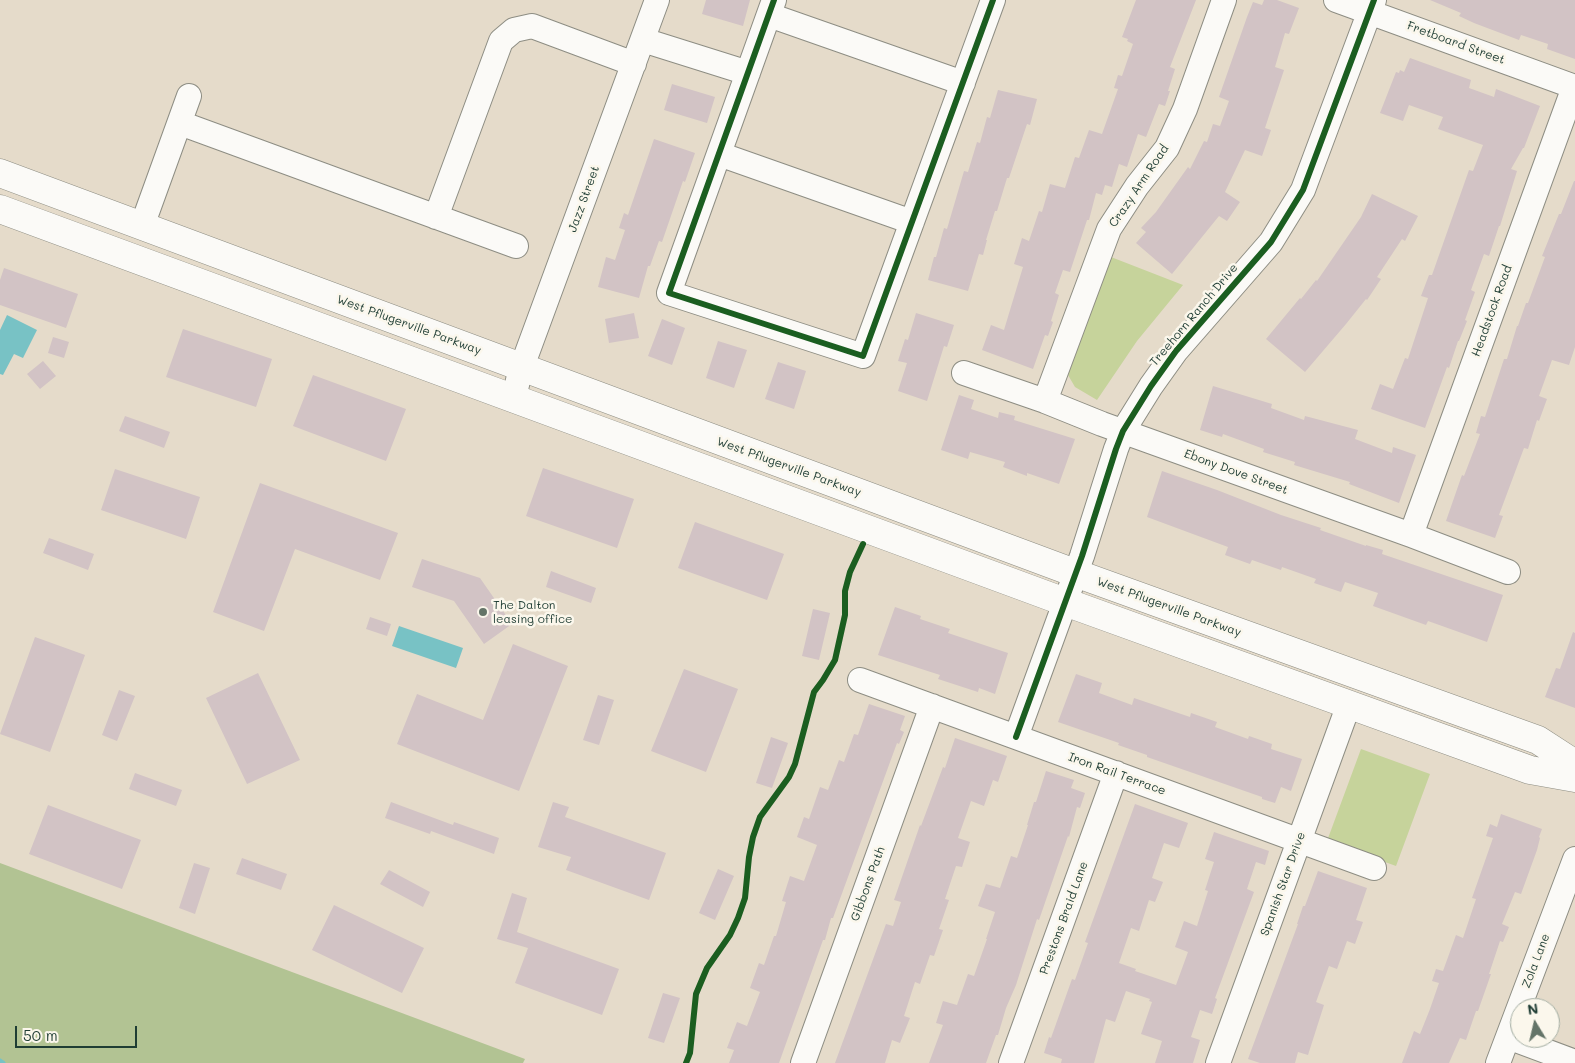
<!DOCTYPE html>
<html>
<head>
<meta charset="utf-8">
<style>
	body { margin:0 }
	#map { position:relative; width:1575px; height:1063px; overflow:hidden; background:#e5dbca; font-family:Mali,sans-serif }
	canvas { display:block }
	.north { position:absolute; left:1510px; top:998px; width:50px; height:50px; box-sizing:border-box; background:#fbf7ec; border:1px solid #a3ada2; border-radius:50%; rotate:351deg; font-size:14px; font-weight:700; line-height:20px; text-align:center; color:#1f3d34 }
	.north::after { content:''; display:block; margin:auto; width:18px; height:22px; background:#647468; clip-path:polygon(50% 0,100% 100%,50% 72%,0 100%) }
	.scale { position:absolute; left:15px; top:1026px; width:122px; height:22px; box-sizing:border-box; border:2px solid #1f3d34; border-top:0; padding-left:6px; font-size:15px; line-height:18px; white-space:nowrap; color:#1f3d34; -webkit-text-stroke:4px #fbf7ec; paint-order:stroke }
</style>
</head>
<body>
<div id="map">
<canvas width="1575" height="1063"></canvas>
<div class="north">N</div>
<div class="scale">50 m</div>
</div>
<script>
const context = document.querySelector('canvas').getContext('2d');
context.lineJoin = 'round';
function fill(path, color) {
  context.fillStyle = color;
  context.fill(path, 'evenodd');
}
function strokePath(path, color, width, dash) {
  context.strokeStyle = color;
  context.lineWidth = width;
  context.lineCap = dash ? 'butt' : 'round';
  context.setLineDash(dash || []);
  context.stroke(path);
}
function drawText(font, color, halo, rows, align = 'center') {
  context.font = font + ' Mali,sans-serif';
  context.lineWidth = 5;
  context.setLineDash([]);
  context.textBaseline = 'middle';
  context.strokeStyle = halo;
  context.fillStyle = color;
  for (const [text, x, y, turn = 0] of rows) {
    context.save();
    context.translate(x, y);
    context.rotate((+turn || 0) * Math.PI / 180);
    context.textAlign = isNaN(turn) ? turn : align;
    if (halo) context.strokeText(text, 0, 0);
    context.fillText(text, 0, 0);
    context.restore();
  }
}
const green = new Path2D(`
	M1111,257L1183,285L1137,341L1097,400L1075,387L1068,375Z
	M1361,749L1430,774L1396,866L1327,841Z`);
const forest = new Path2D(`
	M0,863L525,1059L523,1063H0Z`);
const water = new Path2D(`
	M7,315L37,330L23,358L14,354L3,375L0,374V330Z
	M399,626L463,648L456,668L392,646Z`);
const stream = new Path2D(`
	M0,1061L3,1063`);
const building = new Path2D(`
	M706,0H750L743,26L702,14Z
	M1136,0H1196L1170,67L1175,69L1168,91H1170L1165,106L1159,104L1146,137L1138,134L1127,167L1119,164L1112,187L1105,185L1102,195L1096,193L1089,220H1087L1070,272L1063,270L1055,293L1059,295L1051,321L1053,322L1048,336L1045,335L1033,369L982,350L991,325L1004,330L1023,267L1014,264L1022,238L1029,241L1039,211L1042,212L1050,184L1065,188L1075,157L1079,158L1089,130L1102,134L1118,89L1114,88L1118,75L1122,76L1133,44L1127,41L1128,39L1122,37Z
	M1264,0H1277L1299,8L1289,34L1285,33L1275,67L1284,70L1265,128L1271,130L1262,156L1245,150L1225,192L1240,202L1227,221L1219,216L1172,274L1136,243L1146,232L1141,228L1156,212L1188,167L1190,169L1204,141L1207,142L1213,124L1220,126L1229,101L1219,97L1247,17L1253,2L1262,5Z
	M1430,0H1575V59L1547,49L1548,44L1521,35L1519,40L1474,23L1459,16L1461,13Z
	M1410,58L1471,80L1469,88L1494,97L1496,89L1540,106L1524,148H1523L1511,169L1517,171L1500,226H1499L1489,256L1484,254L1471,290L1475,292L1465,320L1467,321L1459,341H1458L1449,368L1447,367L1425,428L1371,409L1380,384L1393,389L1405,358L1408,359L1428,298L1421,296L1429,275H1432L1469,170L1473,171L1483,145L1438,129L1443,117L1409,105L1403,121L1380,113L1396,72L1399,73L1400,70L1404,72Z
	M672,84L715,97L707,123L664,110Z
	M998,90L1037,99L1030,125L1027,124L1009,178H1007L997,211H995L986,240H987L983,255L979,254L968,291L928,280L934,257H936L944,228L947,229L964,171L968,172L977,142L980,143L987,117L990,118Z
	M654,139L695,153L685,182L683,181L662,242L659,241L650,266H648L639,298L598,287L606,257L615,260L625,230L619,228L624,213L628,215Z
	M1574,181H1575V347L1569,365L1552,360L1539,396L1547,399L1539,421L1537,420L1528,449L1524,448L1499,515L1503,516L1495,538L1446,521L1462,475L1464,476L1480,434L1476,433L1481,416L1485,417L1504,359H1507L1517,326H1518L1526,303H1528L1545,257L1542,256L1559,214H1561Z
	M1372,194L1418,216L1405,241L1402,239L1377,277L1381,279L1367,300L1366,299L1346,324L1305,372L1266,339L1300,298L1301,299L1316,280L1317,281L1361,217Z
	M4,268L78,294L66,328L0,305V280Z
	M634,313L639,338L609,343L605,319Z
	M916,313L954,325L947,347L944,346L927,401L898,391L907,363L898,361L905,339L908,340Z
	M662,319L685,328L672,365L648,356Z
	M183,329L272,359L256,407L166,377Z
	M53,337L69,342L64,358L48,353Z
	M718,341L747,350L734,388L706,378Z
	M43,361L56,376L40,389L27,374Z
	M778,362L806,371L794,409L765,399Z
	M313,375L406,409L386,461L293,426Z
	M1213,386L1272,404L1271,408L1304,420L1305,416L1358,430L1355,439L1392,453L1393,447L1416,455L1399,503L1349,484L1350,482L1294,465L1295,462L1263,452L1264,449L1223,434L1222,437L1200,430Z
	M959,395L974,400L971,409L998,418L999,412L1015,416L1014,420L1075,439L1059,484L1027,473V476L1003,467L1005,462L970,452L968,459L941,450Z
	M125,416L170,432L164,448L119,431Z
	M543,468L634,499L617,548L526,516Z
	M115,469L200,497L186,539L101,510Z
	M1162,471L1217,490L1281,515L1321,528L1320,530L1366,546V545L1383,550L1382,554L1503,595L1487,642L1428,621L1426,625L1373,606L1378,593L1345,582L1341,592L1314,583L1316,579L1282,567L1281,570L1252,560L1250,564L1225,555L1228,547L1147,517Z
	M260,483L398,533L380,580L295,549L264,631L213,612Z
	M695,522L784,554L767,600L678,568Z
	M49,538L94,554L88,570L43,553Z
	M422,559L480,578L512,624L484,644L454,601L412,587Z
	M551,571L596,588L591,603L546,587Z
	M895,607L921,616L920,619L950,629L948,633L1008,653L995,694L979,688L978,692L938,679L940,675L878,655Z
	M813,609L830,613L819,660L802,656Z
	M370,617L391,624L387,636L366,629Z
	M1573,632L1575,633V708L1545,697L1556,668L1560,669Z
	M35,637L85,655L50,752L0,734Z
	M513,644L568,666L519,791L397,744L417,694L483,720Z
	M684,669L738,689L706,772L651,751Z
	M258,673L300,760L247,784L206,698Z
	M1076,674L1102,683L1099,693L1132,705L1134,698L1190,717L1191,713L1217,722L1215,727L1248,739L1249,736L1272,744L1271,749L1302,759L1291,791L1281,787L1275,803L1262,799V797L1147,757V755L1118,745L1119,743L1058,722Z
	M119,690L135,696L117,741L102,735Z
	M598,695L614,700L599,745L583,740Z
	M869,704L905,716L900,730L904,732L899,744L897,743L833,918H831L825,940H823L779,1063H729L734,1050L727,1048L737,1022L747,1026L760,992L750,988L759,963L764,965L774,936H776L786,902L782,901L790,876L804,881L817,845L797,837L804,817L809,819L820,787L828,790L839,760L844,762L854,734L858,735Z
	M771,737L788,743L772,788L756,783Z
	M955,738L1007,756L998,782L993,780L984,806L971,801L958,838L970,842L962,867L956,866L945,899L949,900L939,929L943,930L934,956L930,955L920,984L915,982L904,1016L910,1018L900,1043L892,1040L885,1063H835L886,924L893,926L901,902L894,900L920,825L921,826L943,767L945,768Z
	M1046,771L1074,780L1071,788L1085,793L1080,808L1077,807L1069,837L1068,836L1039,920L1037,919L1016,985L1006,1008L998,1035H996L986,1063H929L943,1025L936,1023L943,1001L957,1005L968,974L974,976L987,939H986L995,912L978,906L986,884L1000,888L1011,856L1017,858L1028,825H1027L1034,802H1036Z
	M135,773L182,790L176,806L129,789Z
	M391,802L453,825L454,822L499,838L494,854L431,831L430,834L385,818Z
	M553,802L569,807L565,817L666,853L649,900L566,870L571,857L538,847Z
	M1135,804L1188,823L1179,848L1164,843L1152,878L1163,882L1155,902L1149,900L1139,931L1131,928L1119,963L1136,969L1135,971L1176,985L1188,952L1175,947L1184,921L1197,926L1208,891L1205,890L1214,862L1205,859L1214,832L1269,851L1265,865L1256,862L1247,889L1254,892L1215,998L1217,999L1212,1014L1200,1010L1191,1037L1200,1040L1193,1063H1155L1162,1041L1141,1034L1152,1002L1149,1001L1150,999L1126,991L1115,1022L1106,1019L1094,1063H1061L1062,1059L1044,1053L1049,1037L1051,1038L1072,979L1075,980L1088,943L1085,942Z
	M48,805L141,840L122,889L29,854Z
	M1501,814L1542,829L1539,837L1540,838L1537,850L1521,894L1515,892L1502,924L1509,927L1503,942L1500,941L1489,974H1491L1478,1011H1476L1466,1040L1460,1038L1449,1063H1402L1414,1031L1420,1034L1430,1009L1439,983L1432,981L1436,969L1443,971L1456,935L1463,938L1476,899L1472,898L1493,838L1486,836L1490,824L1497,827Z
	M242,858L287,874L281,890L236,874Z
	M194,863L210,868L195,914L179,908Z
	M718,869L734,876L715,920L699,913Z
	M389,870L430,892L423,907L380,884Z
	M1318,871L1367,888L1356,920L1363,922L1355,944L1347,941L1337,969L1329,966L1316,1002L1324,1005L1308,1055L1298,1052L1295,1063H1260L1248,1059L1298,924H1297L1303,906H1305Z
	M512,893L527,898L517,932L619,969L602,1015L515,983L528,948L497,939Z
	M334,905L424,948L402,993L312,950Z
	M663,993L680,998L664,1043L648,1038Z`);
const minor = new Path2D(`
	M774,0L669,293L863,356L993,0
	M1336,0L1575,87
	M769,15L963,83
	M643,40L748,73
	M180,123L516,246
	M719,154L912,222
	M436,217L501,41L514,30L532,26L634,64
	M142,226L189,96
	M964,373L1045,401L1102,424L1411,535L1508,572
	M514,398L521,367L527,353L657,0
	M1045,401L1109,229L1137,186L1167,148L1185,109L1224,0
	M1411,535L1574,87
	M860,680L1374,868
	M1016,737L1082,556L1116,449L1123,431L1151,386L1176,351L1271,242L1303,190L1374,0
	M1508,1037L1575,1062
	M803,1063L932,706
	M1011,1063L1116,773
	M1218,1063L1349,704
	M1498,1063L1575,859`);
const major = new Path2D(`
	M0,173L1075,573L1538,740L1575,764
	M0,209L1065,602L1530,770L1575,778`);
const cycleway = new Path2D(`
	M774,0L669,293L863,356L993,0
	M1016,737L1082,556L1116,449L1123,431L1151,386L1176,351L1271,242L1303,190L1374,0
	M686,1063L690,1053L696,994L707,968L730,935L738,918L745,898L749,857L753,837L760,817L789,777L795,764L814,692L823,680L835,660L845,615V591L850,572L863,544`);
const markers = [
	[483,612,5,"#647468"]
];
const streetNames = [
	["Fretboard Street",1456,43,20],
	["Crazy Arm Road",1139,186,-56],
	["Jazz Street",584,199,-70],
	["Headstock Road",1492,311,-70],
	["Treehorn Ranch Drive",1194,315,-50],
	["West Pflugerville Parkway",409,325,20],
	["West Pflugerville Parkway",789,467,20],
	["Ebony Dove Street",1236,472,20],
	["West Pflugerville Parkway",1169,607,20],
	["Iron Rail Terrace",1117,774,20],
	["Gibbons Path",868,884,-70],
	["Spanish Star Drive",1283,884,-70],
	["Prestons Braid Lane",1064,918,-70],
	["Zola Lane",1536,961,-69]
];
const poiNames = [
	["The Dalton",493,605],
	["leasing office",493,619]
];
fill(green, '#c6d39b');
fill(forest, '#b2c393');
fill(water, '#78c2c5');
strokePath(stream, '#78c2c5', 5);
fill(building, '#d2c3c5');
strokePath(minor, '#8d8d83', 26);
strokePath(major, '#8d8d83', 29);
strokePath(minor, '#fbfaf7', 24);
strokePath(major, '#fbfaf7', 28);
strokePath(cycleway, '#1b5e20', 6);
for (const [x, y, r, color] of markers) {
  const dot = new Path2D();
  dot.arc(x, y, r, 0, 2 * Math.PI);
  context.fillStyle = color;
  context.fill(dot);
  strokePath(dot, '#fbf7ec', 2);
}
drawText('12px', '#1f3d34', '#fbf7ec', streetNames);
drawText('12px', '#1f3d34', '#fbf7ec', poiNames, 'left');
</script>
</body>
</html>
